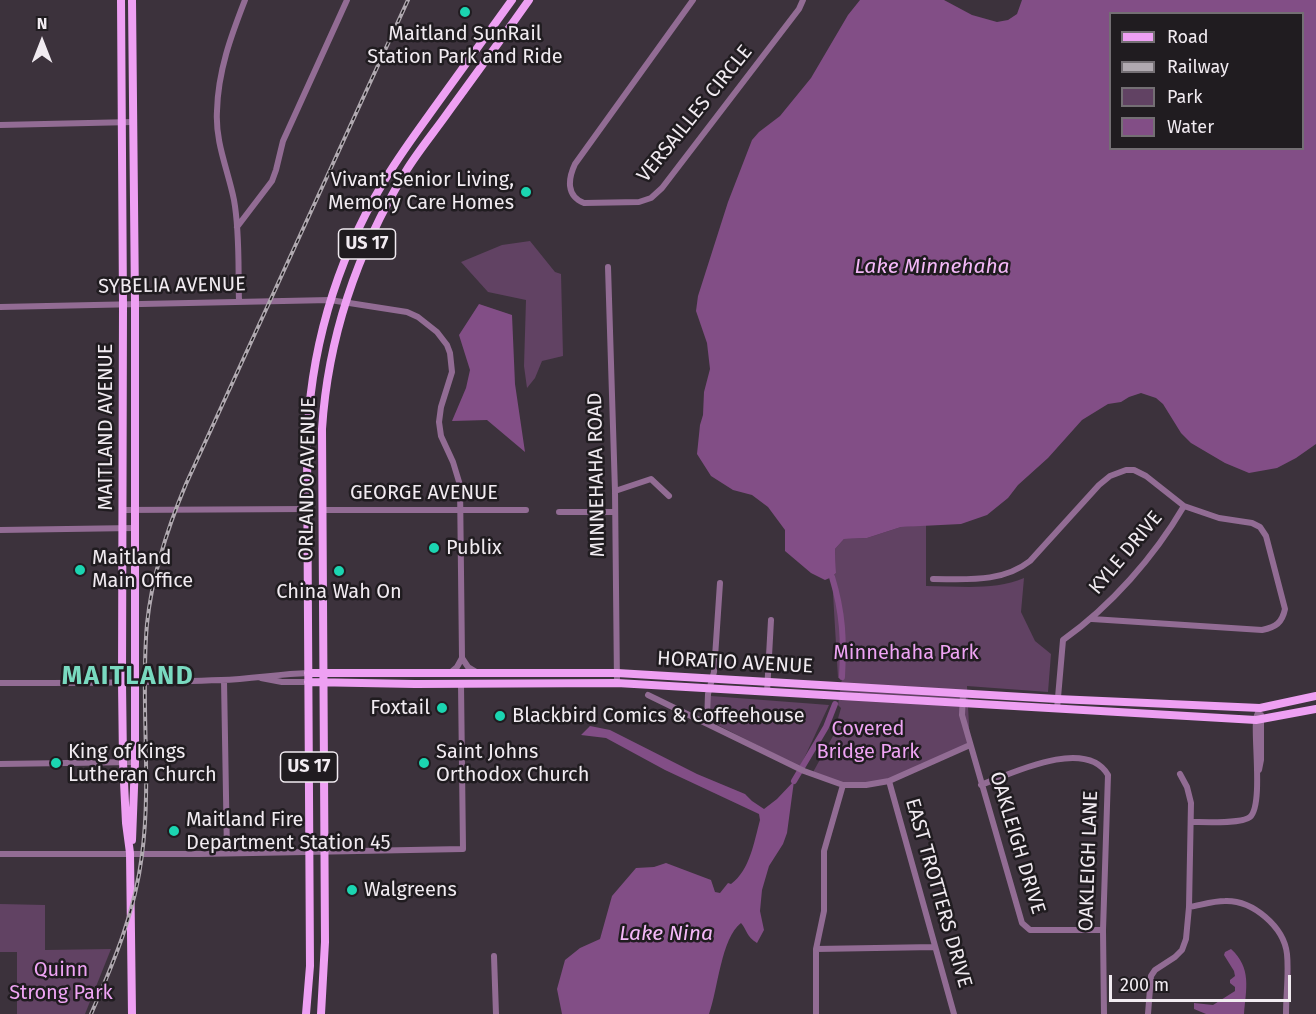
<!DOCTYPE html>
<html>
<head>
<meta charset="utf-8">
<style>
	body { margin:0 }
	#map { position:relative; width:1316px; height:1014px; overflow:hidden; background:#3c323c; font-family:"Fira Sans",sans-serif }
	canvas { display:block }
	.legend { position:absolute; left:1109px; top:12px; width:195px; height:138px; box-sizing:border-box; background:#201c20; border:2px solid #746f74; margin:0; padding:8px 10px; list-style:none; font-size:18px; color:#f1ebf1 }
	.legend li { display:flex; align-items:center; gap:12px; height:30px }
	.legend b { width:30px; border:2px solid #746f74 }
	.north { position:absolute; left:12px; top:12px; width:60px; height:60px; -webkit-text-stroke:4px #201c20; paint-order:stroke; rotate:0deg; font-size:16px; font-weight:700; line-height:24px; text-align:center; color:#f1ebf1 }
	.north::after { content:''; display:block; margin:auto; width:21px; height:27px; background:#f1ebf1; clip-path:polygon(50% 0,100% 100%,50% 72%,0 100%) }
	.scale { position:absolute; left:1109px; top:975px; width:182px; height:27px; box-sizing:border-box; border:3px solid #f1ebf1; border-top:0; padding-left:8px; font-size:18px; line-height:21px; white-space:nowrap; color:#f1ebf1; -webkit-text-stroke:4px #201c20; paint-order:stroke }
</style>
</head>
<body>
<div id="map">
<canvas width="1316" height="1014"></canvas>
<ul class="legend">
<li><b style="height:8px;background:#eea0f3"></b>Road</li>
<li><b style="height:8px;background:#b0a9b0"></b>Railway</li>
<li><b style="height:16px;background:#614263"></b>Park</li>
<li><b style="height:16px;background:#824e86"></b>Water</li>
</ul>
<div class="north">N</div>
<div class="scale">200 m</div>
</div>
<script>
const context = document.querySelector('canvas').getContext('2d');
context.lineJoin = 'round';
function fill(path, color) {
  context.fillStyle = color;
  context.fill(path, 'evenodd');
}
function strokePath(path, color, width, dash) {
  context.strokeStyle = color;
  context.lineWidth = width;
  context.lineCap = dash ? 'butt' : 'round';
  context.setLineDash(dash || []);
  context.stroke(path);
}
function drawText(font, color, halo, rows, align = 'center') {
  context.font = font + ' "Fira Sans",sans-serif';
  context.lineWidth = 5;
  context.setLineDash([]);
  context.textBaseline = 'middle';
  context.strokeStyle = halo;
  context.fillStyle = color;
  for (const [text, x, y, turn = 0] of rows) {
    context.save();
    context.translate(x, y);
    context.rotate((+turn || 0) * Math.PI / 180);
    context.textAlign = isNaN(turn) ? turn : align;
    if (halo) context.strokeText(text, 0, 0);
    context.fillText(text, 0, 0);
    context.restore();
  }
}
const green = new Path2D(`
	M530,241L555,272L561,274L563,356L542,361L535,378L527,388L524,366L526,300L488,292L461,262L502,245Z
	M926,525V586C959,586 994,591 1024,578L1021,612L1035,641L1051,654L1048,692L967,686L970,745L897,778L852,786L812,774L833,736L841,708L838,705L842,678H838L832,577L836,573L835,549L844,539L867,538L901,527Z
	M711,696L829,705L800,767L710,721Z
	M0,904L45,905V950L111,949L85,1014H17V952H0Z`);
const water = new Path2D(`
	M860,0H944L972,15L997,22L1008,20L1017,14L1022,0H1316V444L1296,458L1277,468L1249,473L1225,463L1191,443L1181,433L1163,404L1156,398L1141,393L1129,397L1121,402L1108,404L1082,420L1048,458L1018,485L1008,498L987,515L961,524L901,527L867,538L844,539L835,549L836,573L832,577L825,580L811,573L785,551V530L768,507L752,495L733,490L711,476L697,454L700,425L703,415L704,392L710,369L707,343L696,311L698,296L728,202L752,140L759,132L780,116L811,78L848,15ZM1110,14H1302V148H1110Z
	M479,304L512,315L515,384L525,452L487,420L452,421L466,388L470,370L459,335Z
	M590,726L610,730L697,774L745,794L752,801L764,809L777,799L794,781L787,833L783,844L769,866L762,890L760,911L764,930L757,943C746,936 747,930 741,923C721,938 718,990 709,1014H562L557,989L565,960L580,948L600,939L612,896L636,868L654,867L666,863L711,880L715,892L720,893L728,883L731,884C750,870 754,842 760,820L759,814L665,770L606,738L581,735Z
	M1231,949C1252,968 1246,989 1244,1014H1206L1194,1009V1003L1213,1005L1235,991V987L1230,983V980L1235,976L1234,971L1224,955L1225,952Z`);
const canal = new Path2D(`
	M832,577C843,613 844,640 842,677
	M794,781L826,727L835,704`);
const minor = new Path2D(`
	M693,0L575,164C568,179 566,196 584,203L639,202L651,198L662,188L799,9L803,0
	M0,125L133,122
	M237,227L272,181L276,170L283,141L347,0
	M608,267L615,491L617,683
	M239,301C238,269 240,233 234,200C228,170 215,142 217,111C218,71 231,36 245,0
	M0,307L330,300L407,312L418,317L437,332L447,345L450,353L452,372L441,407L439,422L441,436L453,462L460,485L462,658L468,667L478,673
	M615,491L651,479L669,496
	M122,510L307,509
	M322,510H526
	M559,512H615
	M0,530L134,528
	M933,579C966,579 1002,583 1030,561L1099,485L1110,476L1126,470H1134L1146,476L1184,506L1219,518L1252,523L1260,527L1266,536L1285,609C1282,623 1276,627 1262,630L1092,619
	M450,673L457,667L462,658
	M261,678L282,682H308
	M224,680L227,853
	M0,683C74,683 148,683 221,680C251,679 279,674 308,673
	M767,692L771,620
	M963,693L962,715L1022,923L1030,930H1103
	M648,695L804,771L843,785H866L889,781L970,745
	M1057,709L1063,640C1111,606 1154,557 1184,506
	M707,722L708,694L714,672L720,583
	M0,764L135,762
	M1259,770L1261,760V715
	M889,781L954,1014
	M981,785C1012,773 1086,737 1108,775L1103,930L1104,1014
	M1191,822C1203,822 1242,824 1250,817C1263,806 1254,740 1256,721C1256,717 1258,712 1260,708
	M0,854H200L463,849L461,684
	M1189,907C1201,905 1213,901 1225,901C1253,900 1284,927 1287,954C1289,974 1286,994 1286,1014
	M816,949L935,947
	M494,956L496,1014
	M816,1014V949L824,911V851L843,785
	M1148,1014L1151,976L1155,970L1175,957L1182,950L1186,939L1189,907L1191,803L1187,787L1180,774`);
const major = new Path2D(`
	M121,0L123,304L122,682L123,762L126,823L130,853L132,1014
	M308,673H617L1057,699L1260,708L1316,696
	M308,682L415,684L617,683L1256,720L1316,709
	M132,840L135,762V303L132,0
	M306,1014L310,966L307,447C309,354 335,263 383,183C398,157 417,132 434,108C460,72 486,36 512,0
	M321,1014L325,942L322,429C328,336 358,250 406,171C419,150 435,131 449,111C476,74 503,37 529,0`);
const rail = new Path2D(`
	M91,1014C114,962 135,912 142,855C152,778 140,701 147,624C152,575 167,529 186,484L408,0`);
const markers = [
	[465,12,6,"#1bd5b1"],
	[526,192,6,"#1bd5b1"],
	[434,548,6,"#1bd5b1"],
	[80,570,6,"#1bd5b1"],
	[339,571,6,"#1bd5b1"],
	[442,708,6,"#1bd5b1"],
	[500,716,6,"#1bd5b1"],
	[56,763,6,"#1bd5b1"],
	[424,763,6,"#1bd5b1"],
	[174,831,6,"#1bd5b1"],
	[352,890,6,"#1bd5b1"]
];
const shields = [
	[367,244,57],
	[309,767,57]
];
const shieldNames = [
	["US 17",367,244],
	["US 17",309,767]
];
const poiNames = [
	["Maitland SunRail",465,34,"center"],
	["Station Park and Ride",465,57,"center"],
	["Vivant Senior Living,",514,180,"right"],
	["Memory Care Homes",514,203,"right"],
	["Publix",446,548],
	["Maitland",92,558],
	["Main Office",92,581],
	["China Wah On",339,592,"center"],
	["Foxtail",430,708,"right"],
	["Blackbird Comics & Coffeehouse",512,716],
	["King of Kings",68,752],
	["Lutheran Church",68,775],
	["Saint Johns",436,752],
	["Orthodox Church",436,775],
	["Maitland Fire",186,820],
	["Department Station 45",186,843],
	["Walgreens",364,890]
];
const streetNames = [
	["VERSAILLES CIRCLE",695,114,-51],
	["SYBELIA AVENUE",172,286,-1],
	["MAITLAND AVENUE",106,427,-90],
	["MINNEHAHA ROAD",597,475,-91],
	["ORLANDO AVENUE",308,479,-89],
	["GEORGE AVENUE",424,493],
	["KYLE DRIVE",1126,553,-50],
	["HORATIO AVENUE",735,663,3],
	["OAKLEIGH DRIVE",1017,843,73],
	["OAKLEIGH LANE",1089,861,-88],
	["EAST TROTTERS DRIVE",938,893,74]
];
const parkNames = [
	["Minnehaha Park",906,653],
	["Covered",868,729],
	["Bridge Park",868,752],
	["Quinn",61,970],
	["Strong Park",61,993]
];
const waterNames = [
	["Lake Minnehaha",932,267],
	["Lake Nina",666,934]
];
const districtNames = [
	["MAITLAND",128,677]
];
fill(green, '#614263');
fill(water, '#824e86');
strokePath(canal, '#824e86', 6);
strokePath(minor, '#926c94', 6);
strokePath(major, '#eea0f3', 8);
strokePath(rail, '#b0a9b0', 4);
strokePath(rail, '#201c20', 1.5, [4.5]);
for (const [x, y, r, color] of markers) {
  const dot = new Path2D();
  dot.arc(x, y, r, 0, 2 * Math.PI);
  context.fillStyle = color;
  context.fill(dot);
  strokePath(dot, '#201c20', 2);
}
for (const [x, y, w] of shields) {
  const box = new Path2D();
  box.roundRect(x - w / 2, y - 15, w, 30, 4.5);
  context.fillStyle = '#201c20';
  context.fill(box);
  strokePath(box, '#f1ebf1', 1.5);
}
drawText('bold 18px', '#f1ebf1', null, shieldNames);
drawText('20px', '#f1ebf1', '#201c20', poiNames, 'left');
drawText('20px', '#f1ebf1', '#201c20', streetNames);
drawText('20px', '#efa4f4', '#201c20', parkNames);
drawText('italic 21px', '#f4b8f8', '#201c20', waterNames);
context.letterSpacing = '1.5px';
drawText('bold 26px', '#79dac0', '#201c20', districtNames);
context.letterSpacing = '0px';
</script>
</body>
</html>
